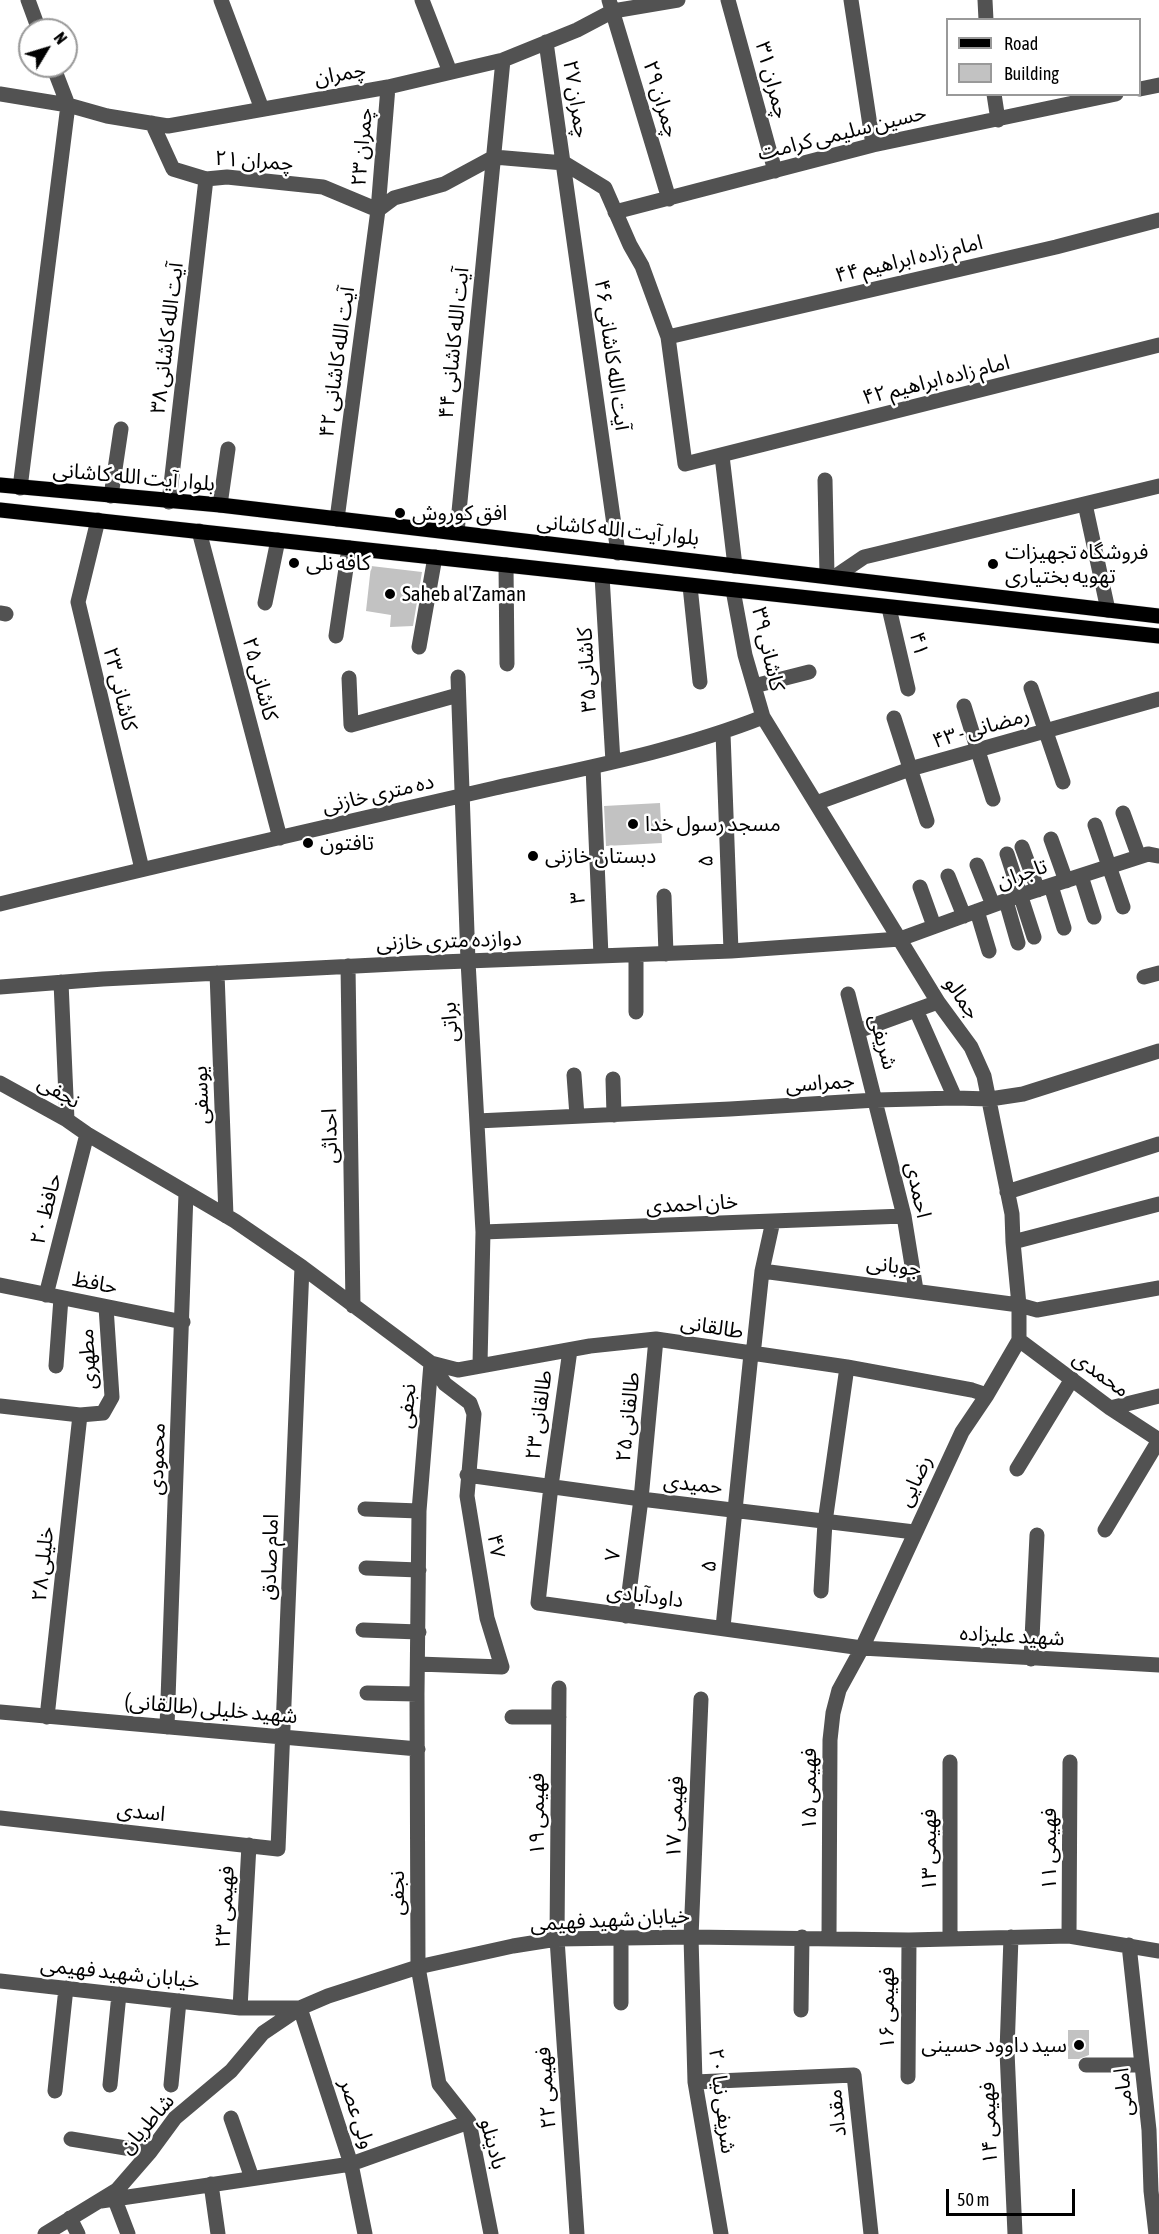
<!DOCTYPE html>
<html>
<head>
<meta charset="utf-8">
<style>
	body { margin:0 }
	#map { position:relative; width:1159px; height:2234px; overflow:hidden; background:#fff; font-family:"Asap Condensed",sans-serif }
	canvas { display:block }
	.legend { position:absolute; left:946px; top:18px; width:195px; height:78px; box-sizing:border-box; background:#fff; border:2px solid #999; margin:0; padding:8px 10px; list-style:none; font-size:18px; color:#000 }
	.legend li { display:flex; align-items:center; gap:12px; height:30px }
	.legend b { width:30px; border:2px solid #999 }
	.north { position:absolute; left:18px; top:18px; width:60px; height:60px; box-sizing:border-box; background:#fff; border:2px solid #999; border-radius:50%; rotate:52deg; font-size:16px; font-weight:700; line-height:24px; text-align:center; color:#000 }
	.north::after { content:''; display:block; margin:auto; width:21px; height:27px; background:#000; clip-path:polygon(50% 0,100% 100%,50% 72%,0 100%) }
	.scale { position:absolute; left:946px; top:2189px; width:129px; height:27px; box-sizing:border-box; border:3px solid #000; border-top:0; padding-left:8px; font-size:18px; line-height:21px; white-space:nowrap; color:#000; -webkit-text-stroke:4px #fff; paint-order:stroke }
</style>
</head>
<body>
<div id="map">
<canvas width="1159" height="2234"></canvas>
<ul class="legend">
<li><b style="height:8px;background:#000"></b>Road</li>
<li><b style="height:16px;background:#c2c2c2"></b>Building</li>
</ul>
<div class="north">N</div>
<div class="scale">50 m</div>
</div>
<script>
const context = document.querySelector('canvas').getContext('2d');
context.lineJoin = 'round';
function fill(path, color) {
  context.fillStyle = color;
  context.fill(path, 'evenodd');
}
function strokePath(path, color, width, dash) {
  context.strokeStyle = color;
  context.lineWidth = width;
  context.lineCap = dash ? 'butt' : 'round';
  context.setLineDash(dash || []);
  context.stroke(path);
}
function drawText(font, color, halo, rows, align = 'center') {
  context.font = font + ' "Asap Condensed","Noto Sans Arabic",sans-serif';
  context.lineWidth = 5;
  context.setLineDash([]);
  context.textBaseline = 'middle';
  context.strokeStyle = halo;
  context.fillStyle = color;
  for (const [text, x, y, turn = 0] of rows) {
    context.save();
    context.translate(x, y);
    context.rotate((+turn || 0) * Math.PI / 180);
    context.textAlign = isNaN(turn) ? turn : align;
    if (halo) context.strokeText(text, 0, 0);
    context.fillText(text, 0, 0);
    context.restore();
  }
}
const building = new Path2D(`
	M371,566L422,572L413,626L390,627L391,615L366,611Z
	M660,803L662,843L606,846L604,806Z
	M1068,2030H1089V2055L1079,2059H1068Z`);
const minor = new Path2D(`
	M28,0L39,30
	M221,0L262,109
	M422,0L450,72
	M609,0L669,199
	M728,0L775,171
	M851,0L873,145
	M985,0L986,20
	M546,42L618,553
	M1140,89L1159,85
	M0,94L68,105L107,116L168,126L388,87L503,60L577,30L613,11L678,0
	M994,94L998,120
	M152,123L173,169L206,179L227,177L323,187L378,210
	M378,210L394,198L444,184L494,157L564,163L605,188L630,245L642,266L668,337L685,464L1159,345
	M615,212L873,145L1116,94
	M668,337L1056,247L1159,220
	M722,456L735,566
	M825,480L827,575
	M20,488L68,105L53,66
	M111,496L121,429
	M169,502L206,179
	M1085,504L1108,610
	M220,505L228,449
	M337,519L378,210L388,87
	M98,520L78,602L142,869
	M199,531L280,838
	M457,532L503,60
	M506,565L507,664
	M602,576L613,762
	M836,576L864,557L1159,486
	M690,586L700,682
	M733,590L745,655L763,717L938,1002L971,1047L984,1076L1012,1214L1013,1242L1019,1305V1340L987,1395L962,1432L862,1648L839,1690L833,1713L830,1740L829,1937
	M265,603L278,540
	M889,608L908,689
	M0,613L6,614
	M336,636L349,548
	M419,647L435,557
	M458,677L468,961L483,1232L480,1364
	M349,678L351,725L458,695
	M754,686L809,672
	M1031,688L1063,782
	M964,706L993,799
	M894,718L927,821
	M723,733L731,951
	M593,767L601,956
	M816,803L910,769L1159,699
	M1123,813L1139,857
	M1095,825L1123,907
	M1051,839L1066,881
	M1022,847L1038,890
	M1007,854L1034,937
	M977,865L993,905
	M948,876L964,916
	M1081,876L1094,917
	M1051,886L1064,928
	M920,887L934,926
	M664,896L666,954
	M1006,901L1018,943
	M0,904C165,863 330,826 495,788C585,768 677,751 763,717
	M977,911L989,951
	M636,955V1012
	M348,966L353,1306
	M217,973L226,1216
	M1144,977L1159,973
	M61,982L67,1120
	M0,987L103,979L414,963L731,951L900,939L1021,895L1148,854L1159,856
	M848,994L904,1216L916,1290
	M916,1010L955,1098
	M858,1031L938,1002
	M574,1075L577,1116
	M613,1079L614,1115
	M0,1083L67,1120L87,1134L235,1221L302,1267L431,1363L419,1511L417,1694L418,1967L439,2084L469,2122L491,2234
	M477,1121L730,1109L876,1100L955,1098L990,1099L1023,1094L1159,1051
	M1007,1192L1159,1144
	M483,1232L904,1216
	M1013,1242L1159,1204
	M762,1271L1019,1305L1037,1310L1159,1288
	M0,1285L183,1322
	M46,1295L87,1134
	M1019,1340L1110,1408L1159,1440
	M570,1350L551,1486L538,1603L862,1648L1159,1665
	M431,1363L458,1370L590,1346L656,1339L847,1367L972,1390L987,1395
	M56,1366L61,1298
	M0,1406L80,1415L103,1413L112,1397L106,1307
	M1110,1408L1159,1396
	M1017,1469L1072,1379
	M467,1475L641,1499L914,1532
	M365,1509L419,1511
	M1105,1530L1159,1440
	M366,1568L419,1570
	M821,1591L825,1522L847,1367
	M626,1616L641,1499L656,1339
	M723,1627L751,1354L754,1346L762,1271L773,1221
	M363,1630L419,1632
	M1031,1659L1037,1535
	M418,1664L502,1667L487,1618L467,1496L474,1414L470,1403L445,1384L431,1363
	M559,1688L557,1939L577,2234
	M367,1693L417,1694
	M701,1699L691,1937L695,2082L721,2234
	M0,1712L418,1749
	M47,1717L80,1415
	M512,1717H559
	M167,1727L186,1193
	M950,1762V1938
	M0,1818L278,1849L302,1267
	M1069,1936L1070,1762
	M1011,1937L1007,2051L1015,2234
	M1129,1945L1149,2130L1151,2191L1156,2234
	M0,1981L240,2008H300L328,1996L418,1967L513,1946L557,1939L691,1937L909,1940L1069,1936L1159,1951
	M621,2003V1937
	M240,2008L249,1845
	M801,2010L802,1937
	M1086,2065H1142
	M908,2077L909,1940
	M695,2082L854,2075L871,2234
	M110,2085L119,1994
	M171,2085L179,2001
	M55,2091L66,1988
	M231,2118L252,2178
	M71,2139L150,2152
	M211,2184L218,2234
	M115,2200L128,2234
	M101,2201L351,2164L469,2122
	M70,2218L78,2234
	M45,2234L117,2190L150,2152L175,2118L231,2071L263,2033L300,2008L351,2164L365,2234`);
const major = new Path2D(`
	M0,485L220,505L1159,616
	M0,510L1159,636`);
const markers = [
	[400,513,6,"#000"],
	[294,563,6,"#000"],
	[993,564,6,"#000"],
	[390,594,6,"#000"],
	[633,824,6,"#000"],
	[308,843,6,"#000"],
	[533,856,6,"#000"],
	[1079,2045,6,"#000"]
];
const streetNames = [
	["چمران",340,74,-10],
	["چمران ۳۱",772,80,75],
	["چمران ۲۷",576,99,81],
	["چمران ۲۹",661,99,73],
	["حسین سلیمی کرامت",842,133,-14],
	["چمران ۲۳",362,147,-85],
	["چمران ۲۱",254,161,4],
	["امام زاده ابراهیم ۴۴",909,259,-13],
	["آیت الله کاشانی ۳۸",167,338,-83],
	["آیت الله کاشانی ۴۴",454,343,-84],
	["آیت الله کاشانی ۴۶",612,355,82],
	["آیت الله کاشانی ۴۲",337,362,-82],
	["امام زاده ابراهیم ۴۲",936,380,-14],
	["بلوار آیت الله کاشانی",134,477,5],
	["بلوار آیت الله کاشانی",618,530,6],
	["۴۱",919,644,77],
	["کاشانی ۳۹",768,649,77],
	["کاشانی ۳۵",587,670,-93],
	["کاشانی ۲۵",260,679,75],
	["کاشانی ۲۳",120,689,76],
	["رمضانی - ۴۳",981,728,-16],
	["ده متری خازنی",378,794,-13],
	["۵",706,861,-92],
	["تاجران",1022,874,-19],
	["۳",578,898,-92],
	["دوازده متری خازنی",449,941,-2],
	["جمالو",962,998,56],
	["براتی",450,1022,-93],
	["شریفی",883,1042,75],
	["جمراسی",820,1083,-4],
	["نجفی",59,1092,30],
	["یوسفی",201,1095,-92],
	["احداثی",330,1136,-91],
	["احمدی",918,1190,78],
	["خان احمدی",692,1204,-3],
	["حافظ ۲۰",46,1209,-76],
	["جوبانی",894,1266,7],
	["حافظ",95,1283,11],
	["طالقانی",712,1327,9],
	["مطهری",88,1359,-93],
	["محمدی",1101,1374,36],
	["نجفی",407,1406,-85],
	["طالقانی ۲۳",539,1415,-82],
	["طالقانی ۲۵",628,1417,-84],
	["محمودی",157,1459,-88],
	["رضایی",915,1481,-65],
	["حمیدی",693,1484,6],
	["۴۷",496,1546,81],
	["۷",613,1555,-83],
	["امام صادق",270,1557,-88],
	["خلیلی ۲۸",43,1564,-84],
	["۵",709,1566,-84],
	["داودآبادی",645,1596,7],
	["شهید علیزاده",1012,1636,3],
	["شهید خلیلی (طالقانی)",211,1709,5],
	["فهیمی ۱۵",809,1789,-90],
	["اسدی",141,1812,6],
	["فهیمی ۱۹",537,1814,-90],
	["فهیمی ۱۷",675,1817,-88],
	["فهیمی ۱۱",1049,1849,-90],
	["فهیمی ۱۳",929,1850,-90],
	["نجفی",397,1893,-90],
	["فهیمی ۲۳",225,1907,-87],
	["خیابان شهید فهیمی",610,1920,-3],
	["خیابان شهید فهیمی",120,1973,6],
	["فهیمی ۱۶",887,2008,-90],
	["فهیمی ۲۲",546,2088,-94],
	["امامی",1124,2092,-96],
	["۲۰ شریفی نیا",722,2101,83],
	["مقداد",837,2113,-96],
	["ولی عصر",357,2114,72],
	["فهیمی ۱۴",989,2123,-92],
	["شاطریان",147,2124,-49],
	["بادینلو",493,2144,75]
];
const poiNames = [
	["افق کوروش",412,513],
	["فروشگاه تجهیزات",1005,552],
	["تهویه بختیاری",1005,576],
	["کافه نلی",306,563],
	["Saheb al'Zaman",402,594],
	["مسجد رسول خدا",645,824],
	["تافتون",320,843],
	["دبستان خازنی",545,856],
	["سید داوود حسینی",1067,2045,"right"]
];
fill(building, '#c2c2c2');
strokePath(major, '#dbdbdb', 16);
strokePath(minor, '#525252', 15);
strokePath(major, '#000', 15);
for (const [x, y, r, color] of markers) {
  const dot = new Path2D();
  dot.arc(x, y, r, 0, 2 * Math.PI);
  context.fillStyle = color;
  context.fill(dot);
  strokePath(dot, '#fff', 2);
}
drawText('21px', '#000', '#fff', streetNames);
drawText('21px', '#000', '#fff', poiNames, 'left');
</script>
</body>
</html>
